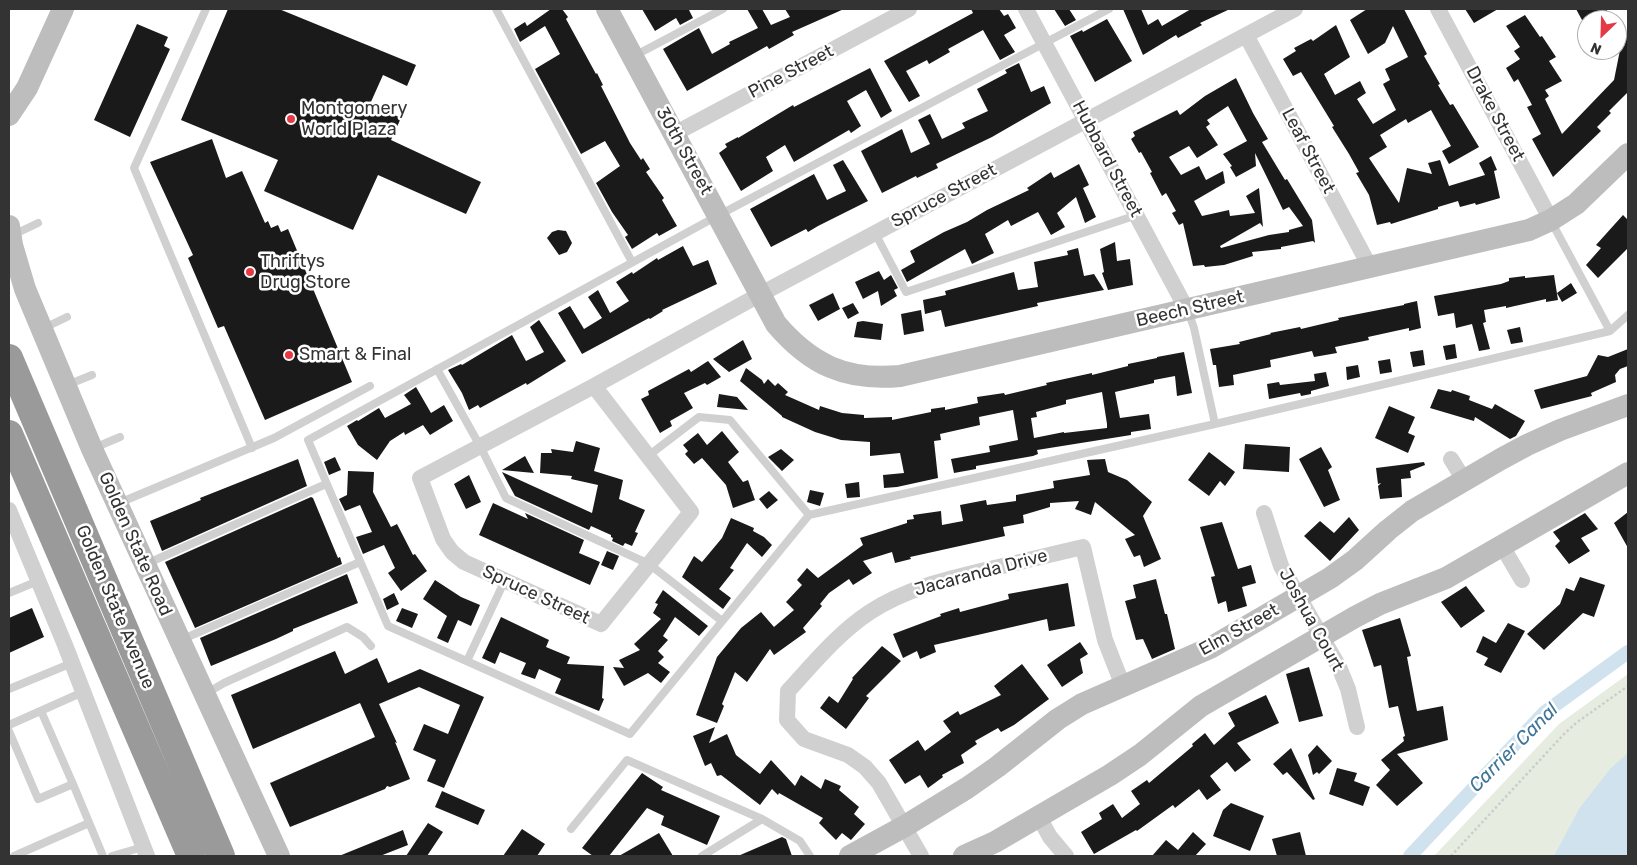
<!DOCTYPE html>
<html>
<head>
<meta charset="utf-8">
<style>
	body { margin:0 }
	#map { position:relative; width:1637px; height:865px; overflow:hidden; background:#fff; font-family:Rubik,sans-serif }
	canvas { display:block }
	.frame { position:absolute; inset:0; border:10px solid #333; pointer-events:none }
	.north { position:absolute; left:1577px; top:10px; width:50px; height:50px; box-sizing:border-box; background:#fff; border:1px solid #adadad; border-radius:50%; rotate:204deg; font-size:14px; font-weight:700; line-height:20px; text-align:center; color:#333 }
	.north::after { content:''; display:block; margin:auto; width:18px; height:22px; background:#e63946; clip-path:polygon(50% 0,100% 100%,50% 72%,0 100%) }
</style>
</head>
<body>
<div id="map">
<canvas width="1637" height="865"></canvas>
<div class="frame"></div>
<div class="north">N</div>
</div>
<script>
const context = document.querySelector('canvas').getContext('2d');
context.lineJoin = 'round';
function fill(path, color) {
  context.fillStyle = color;
  context.fill(path, 'evenodd');
}
function strokePath(path, color, width, dash) {
  context.strokeStyle = color;
  context.lineWidth = width;
  context.lineCap = dash ? 'butt' : 'round';
  context.setLineDash(dash || []);
  context.stroke(path);
}
function drawText(font, color, halo, rows, align = 'center') {
  context.font = font + ' Rubik,sans-serif';
  context.lineWidth = 5;
  context.setLineDash([]);
  context.textBaseline = 'middle';
  context.strokeStyle = halo;
  context.fillStyle = color;
  for (const [text, x, y, turn = 0] of rows) {
    context.save();
    context.translate(x, y);
    context.rotate((+turn || 0) * Math.PI / 180);
    context.textAlign = isNaN(turn) ? turn : align;
    if (halo) context.strokeText(text, 0, 0);
    context.fillText(text, 0, 0);
    context.restore();
  }
}
const green = new Path2D(`
	M1628,674V856H1434L1559,724Z`);
const water = new Path2D(`
	M1628,753V856H1554L1579,809L1610,769Z`);
const canal = new Path2D(`
	M1410,856L1544,713L1628,652`);
const building = new Path2D(`
	M228,9H279L416,65L407,86L383,75L370,104L401,118L391,140L481,182L466,214L378,175L353,230L264,191L278,160L181,120Z
	M551,9H562L568,17L566,19L596,74L597,73L603,85L601,86L630,143L641,160L643,158L650,169L646,172L664,198L662,200L677,226L659,236L657,233L632,249L625,237L628,235L612,212L596,183L620,166L605,141L581,154L535,69L560,54L545,26L520,42L514,29L525,22L527,26Z
	M642,9H691L689,10L693,18L680,25L676,18L655,31Z
	M747,9H762L771,25L790,17L785,9H844L792,32L794,35L769,49L767,46L687,91L663,49L699,28L712,54L730,44L729,42L758,28Z
	M971,9H999L1004,16L1008,14L1016,28L1004,35L1015,52L1000,60L983,30L948,49L950,52L929,64L927,60L906,71L920,96L909,102L884,61L973,13Z
	M1054,9H1069L1076,20L1065,26Z
	M1123,9H1141L1148,25L1158,19L1162,26L1191,9H1230L1200,23L1202,25L1178,38L1176,35L1143,55Z
	M1367,9H1404L1427,54L1424,56L1440,84L1438,85L1450,105L1453,104L1479,147L1449,164L1442,151L1451,146L1431,110L1408,123L1406,119L1380,135L1387,147L1369,158L1399,203L1407,168L1432,174L1428,163L1440,160L1449,186L1485,175L1479,163L1491,156L1497,170L1494,171L1500,198L1476,205L1475,203L1460,207L1458,201L1438,207V209L1391,224L1390,222L1377,225L1369,195L1356,173L1359,172L1349,154L1332,127L1334,126L1301,72L1293,76L1283,59L1296,51L1294,48L1311,39L1313,41L1336,25L1350,57L1324,74L1335,95L1360,81L1366,93L1357,99L1373,124L1396,110L1383,84L1390,80L1385,69L1408,57L1393,26L1385,43L1368,54L1350,20Z
	M1465,9H1498L1474,23Z
	M1576,9H1606L1613,20H1582Z
	M1525,15L1540,37L1542,36L1556,57L1549,61L1562,81L1545,90L1549,96L1545,99L1562,134L1614,80L1623,35L1628,36V92L1609,111L1611,113L1597,127L1601,131L1553,177L1532,139L1541,134L1527,107L1532,105L1518,79L1514,82L1506,68L1520,59L1514,51L1520,47L1506,26Z
	M1107,19L1132,61L1095,82L1070,36L1082,30L1083,32Z
	M137,24L168,37L164,46L170,49L130,137L94,120Z
	M1019,63L1031,92L1044,86L1051,103L992,137L936,164L938,168L917,178L916,176L882,193L861,151L902,129L911,153L930,144L918,120L930,114L942,139L965,128L962,123L988,111L977,89L1007,73L1005,70Z
	M870,68L892,111L881,118L866,90L847,101L861,126L851,133L849,130L794,162L785,145L766,157L773,171L741,191L719,153L727,147L725,144L738,137V138L793,105L794,107Z
	M1236,78L1253,113L1268,139L1262,142L1285,180L1287,179L1312,220L1315,243L1313,241L1281,247V249L1252,252L1253,256L1224,265L1205,267L1204,265L1193,266L1183,223L1179,225L1172,213L1176,211L1166,193L1162,196L1150,173L1152,172L1141,152L1139,153L1131,139L1135,136L1133,132L1177,110L1180,115L1205,96ZM1228,106L1247,141L1223,154L1232,166L1230,167L1236,177L1256,166L1255,153L1283,210L1289,207L1303,226L1289,230V232L1269,235L1221,248L1220,246L1260,223L1263,227L1259,188L1246,196L1255,213L1230,216L1229,210L1202,216L1194,201L1225,183L1223,171L1206,180L1199,166L1181,175L1169,157L1189,146L1197,158L1218,145L1206,127L1210,124L1207,120Z
	M212,139L226,178L242,171L265,223L268,221L271,228L278,225L281,232L288,229L352,382L265,420L224,326L218,328L188,258L193,255L150,162Z
	M843,160L868,201L818,226L808,232L806,229L771,247L750,209L814,174L827,200L846,191L833,165Z
	M1079,164L1089,185L1083,188L1096,217L1085,223L1076,197L1057,213L1065,227L1051,235L1038,212L1011,226L1008,220L985,234L994,253L972,264L965,249L907,282L901,270L915,262L910,251L944,232L967,222L987,210L1029,190L1027,188L1051,172L1054,178Z
	M1623,215L1628,220V248L1598,278L1586,265L1601,248L1596,245Z
	M558,230L566,231L572,243L567,252L559,255L547,238L552,232Z
	M1115,242L1117,261L1130,259L1133,285L1108,290L1102,273L1104,272L1100,249Z
	M683,246L693,266L708,260L717,284L662,310L663,311L650,319L649,318L582,354L558,313L570,306L584,329L602,318L588,297L598,290L610,313L629,301L616,282L632,272L633,274L657,258L658,260Z
	M1078,248L1084,276L1094,274L1104,290L1037,303L1038,306L945,327L941,310L925,314L923,300L946,295L945,291L1014,272L1018,290L1038,287L1034,262L1068,255L1067,251Z
	M879,271L884,280L891,275L898,288L894,290L897,296L881,306L878,291L863,299L855,282Z
	M1554,275L1558,300L1546,302V299L1506,308V306L1484,310L1486,322L1483,323L1490,349L1479,351L1472,324L1456,328L1454,313L1438,316L1434,296L1501,284L1509,281V278L1525,276V278Z
	M1571,283L1577,293L1562,302L1557,293Z
	M833,293L840,309L818,321L809,305Z
	M1417,301L1421,328L1409,331V328L1368,337L1369,340L1335,347L1337,353L1314,357L1312,351L1270,360L1271,367L1233,375L1234,385L1219,387L1216,365H1213L1210,349L1240,344L1239,342L1271,334L1270,333L1300,327L1301,329L1339,320L1338,318L1404,305V304Z
	M853,303L859,313L848,319L842,308Z
	M921,310L924,331L904,335L901,314Z
	M539,320L566,361L527,385L526,383L480,408L478,405L469,410L462,393L448,370L461,364L462,365L512,335L526,361L544,352L530,327Z
	M863,321L883,324L881,340L854,337L857,322Z
	M1520,327L1523,342L1511,344L1507,330Z
	M743,340L752,359L729,372L713,359Z
	M1455,344L1457,358L1446,360L1443,346Z
	M1628,349V366L1620,369L1615,375L1616,382L1591,393L1592,396L1541,409L1534,390L1587,376L1598,355L1608,357Z
	M1423,350L1425,365L1413,367L1410,352Z
	M1184,352L1192,393L1177,396L1175,376L1154,380V383L1115,392L1120,418L1149,414L1151,429L1131,432V435L1037,450L1038,454L1033,456L976,466V469L954,473L951,459L990,452L989,446L1018,440L1013,410L979,417L980,425L940,434L941,440L934,441L938,478L897,487L884,488L883,475L904,473L900,453L870,456V442L841,440L815,432L782,417V416L740,381L746,368L762,380L764,384L768,379L775,386L778,383L788,392L785,395L819,410L820,406L842,413L864,415V418L892,417V420L931,412V409L945,407V410L978,403L977,397L1004,393L1005,395L1047,385L1046,383L1092,373V375L1128,366V364L1157,358V357ZM1102,392L1107,424V428L1064,433V432L1034,438L1031,418L1037,417L1036,412L1066,404V400Z
	M1390,359L1392,372L1380,374L1378,361Z
	M708,361L721,377L707,385L705,383L684,393L693,408L670,421L672,426L660,433L641,399L649,395L648,391L689,369L691,372Z
	M1358,365L1360,377L1347,380L1346,367Z
	M1326,372L1329,386L1311,391V394L1301,396L1300,393L1269,399L1267,384L1279,382L1280,385L1315,381L1314,374Z
	M416,387L431,413L444,405L453,421L430,435L423,425L405,435L404,432L390,441L377,460L358,445L347,426L357,420L358,421L379,408L385,418L411,404L404,395Z
	M1438,389L1451,392L1452,390L1470,396L1469,400L1492,409L1495,404L1525,421L1516,436L1510,439L1475,417L1474,421L1430,408Z
	M719,394L737,397L748,410L717,407Z
	M1389,406L1415,417L1408,433L1415,436L1408,453L1375,438Z
	M722,431L739,452L728,462L743,482L748,480L755,500L733,508L726,485L702,458L694,464L685,454L688,451L683,445L698,433L707,445Z
	M576,441L600,448L594,471L623,480L619,499L645,510L635,532L638,533L632,546L625,543L623,546L612,541L613,538L611,537V535L591,526L589,530L515,496L502,472L592,513L598,485L571,479L572,476L540,473L541,453H552L551,449L573,452Z
	M1245,444L1290,447L1289,472L1243,469Z
	M1321,447L1332,467L1328,470L1340,500L1324,507L1299,459Z
	M781,449L794,460L782,471L768,457Z
	M1209,452L1235,472L1225,486L1220,481L1209,496L1188,480Z
	M525,456L534,473L502,470Z
	M335,457L341,470L329,475L324,462Z
	M298,459L307,486L162,551L150,521L201,500L200,498Z
	M1105,459L1108,472L1127,480L1152,502L1143,516L1161,559L1144,567L1140,555L1134,557L1125,539L1135,535L1095,502L1091,515L1075,509L1079,501L1050,503V507L1023,515L1024,523L1003,527L1005,536L910,557L911,559L895,563L892,552L863,561L872,573L853,585L849,579L829,593L820,604L822,606L803,628L806,632L774,655L770,649L747,682L735,672L722,704L724,706L717,723L696,715L717,657L741,628L761,612L774,627L794,610L786,602L802,585L797,580L807,568L818,578L863,545L860,538L907,523V520L914,519L913,515L941,511L942,525L963,521L960,505L986,500L987,505L1016,501V495L1054,488L1053,481L1090,475L1087,460Z
	M1424,462L1425,465L1410,471L1411,478L1401,479L1402,497L1380,499L1378,486L1381,483L1378,484L1376,468Z
	M348,471L374,472L373,492L391,527L397,524L413,555L415,554L427,571L401,591L388,573L395,568L384,545L363,554L356,537L372,532L360,505L345,511L339,499L347,495Z
	M469,475L481,502L466,509L454,484Z
	M859,482L860,497L847,498L845,484Z
	M810,490L824,493L820,506L807,502Z
	M769,491L778,500L767,509L759,499Z
	M311,497L313,498L338,558L340,557L342,564L195,628L165,562Z
	M493,503L528,519L525,513L584,540L579,553L600,562L590,585L479,535Z
	M1628,512V548L1614,523Z
	M1585,513L1598,529L1581,538L1590,551L1569,564L1555,546L1560,541L1553,532Z
	M1349,517L1359,530L1330,561L1304,536L1320,521L1334,533Z
	M731,518L754,528L753,531L764,537L772,545L762,557L747,543L730,568L734,570L719,589L731,598L723,609L682,577L694,556L702,562L722,538Z
	M1222,522L1238,569L1251,565L1256,583L1242,587L1247,606L1228,612L1226,601L1218,604L1211,577L1215,576L1200,527Z
	M607,551L619,556L613,570L601,565Z
	M347,574L358,603L293,629V631L276,639L211,666L200,638Z
	M1580,577L1605,585L1594,617L1583,613L1544,650L1527,634L1560,604L1566,588L1574,591Z
	M1156,579L1165,614H1167L1175,649L1152,659L1143,639L1136,640L1125,601L1136,598L1133,585Z
	M435,580L461,597L480,605L471,626L458,620L448,643L437,638L447,616L423,599Z
	M1068,583L1075,626L1049,631L1047,619L934,645L936,652L920,659L917,651L903,658L893,634L941,616L940,614L959,608L960,612L1009,599L1008,594Z
	M1466,586L1485,611L1461,628L1441,602Z
	M663,590L708,626L699,636L675,617L663,636L668,640L658,651L664,657L658,663L670,672L661,683L648,673L624,686L613,667L624,668L619,660L640,650L634,644L661,619L653,613L658,604L655,603Z
	M394,593L399,604L387,610L383,599Z
	M32,608L44,637L9,653V618Z
	M402,608L418,614L412,628L396,621Z
	M501,617L549,640L546,647L570,657L567,664L604,666L602,698L604,699L599,711L555,693L561,679L539,669L535,679L521,674L526,663L500,652L495,664L482,658Z
	M1400,618L1411,656L1407,657L1417,711L1443,706L1448,740L1397,754L1423,783L1397,806L1376,785L1390,770L1381,760L1404,741L1403,737L1405,736L1398,706L1389,708L1381,665L1374,667L1362,630Z
	M1508,623L1525,631L1501,673L1484,665L1488,658L1476,652L1483,636L1496,643Z
	M1080,642L1088,654L1080,659L1083,673L1062,687L1047,665Z
	M882,646L901,661L866,696L869,698L846,729L820,708L829,696L838,703L853,679L852,678Z
	M335,651L345,674L377,658L388,683L420,669L484,697L444,788L427,781L436,760L413,750L424,724L448,734L460,705L419,687L379,704L397,743L395,742L410,779L390,787L387,786L385,789L290,827L270,783L375,737L360,703L253,749L231,695Z
	M1022,664L1049,699L1014,725L1001,732L998,728L975,741L977,744L961,755L964,763L942,775L943,777L928,788L920,775L905,784L889,760L918,740L925,751L951,732L943,721L958,711L960,715L1001,695L994,686Z
	M1309,667L1323,716L1299,722L1286,674Z
	M1266,695L1279,723L1237,743L1251,760L1235,772L1227,762L1210,776L1221,790L1207,800L1199,789L1175,808L1173,805L1137,831L1136,830L1094,854L1081,832L1102,819L1099,813L1113,804L1122,818L1140,804L1131,791L1147,780L1149,783L1193,746L1192,744L1205,733L1214,745L1235,726L1228,713Z
	M715,727L709,743L727,734L736,755L760,774L771,760L795,786L801,775L821,789L825,779L841,786L839,790L859,807L854,814L865,824L851,840L842,833L836,840L819,823L823,818L779,793L778,795L772,789L760,805L721,775L717,776L711,763L705,766L693,736Z
	M1317,745L1332,761L1319,774L1317,772L1313,775L1308,755Z
	M1291,748L1315,799L1313,800L1287,772L1283,775L1273,764Z
	M1337,768L1357,773L1354,781L1370,787L1363,806L1329,794Z
	M642,773L663,787L661,790L720,816L707,845L661,825L664,816L647,808L609,856H593L582,848Z
	M442,791L485,810L478,825L435,807Z
	M1231,803L1264,816L1250,851L1213,836L1223,810Z
	M428,823L443,832L427,856H406Z
	M522,829L545,844L537,856H503Z
	M403,830L408,845L380,856H339Z
	M1193,832L1206,844L1195,856H1152L1166,840L1178,850Z
	M1300,832L1306,856H1277L1272,839Z
	M659,833L673,856H619Z
	M782,837L786,839L792,856H738Z`);
const path = new Path2D(`
	M1451,856L1564,734L1576,723L1628,686`);
const lane = new Path2D(`
	M206,9L134,168L252,448
	M496,9L632,262
	M634,56L723,9
	M1551,221L1610,331
	M875,233L906,292L1137,215
	M13,235L38,223
	M1188,311L1194,328L1215,424
	M44,328L67,317
	M437,369L480,446L506,498L649,564L722,621
	M67,385L92,375
	M94,448L120,437
	M648,456L699,417L730,420L809,515L1215,424L1610,331L1628,315
	M119,503L274,438L370,386
	M809,515L630,734L388,626L308,440L719,215L1109,9
	M146,564L326,484
	M9,593L38,581
	M183,639L360,562
	M467,661L505,580
	M9,689L72,663
	M207,693L224,683L347,627L363,637L371,646
	M41,711L73,784
	M9,725L83,692
	M9,731L38,799L73,784L103,856
	M571,829L627,760L762,819L800,841L810,856
	M14,856L89,823
	M112,856L143,847
	M702,856L762,819`);
const street = new Path2D(`
	M1026,9L1187,310
	M1438,9L1551,220
	M1246,35L1370,267
	M674,134L909,9
	M594,386L759,295L1295,9
	M594,386L691,512L601,624L464,562L452,552L443,539L420,478Z
	M1451,459L1464,480
	M9,510L65,645L147,856
	M1264,513L1281,566L1339,667L1348,689L1357,727
	M1502,546L1522,580
	M1039,817L1050,837L1066,856
	M921,856L879,783L865,767L848,755L804,739L787,720L788,691C813,664 838,633 870,612C907,588 948,579 990,569C1021,562 1052,554 1083,547L1105,640L1123,686`);
const secondary = new Path2D(`
	M607,9L776,324C811,365 846,381 900,376L1529,230L1551,220L1576,204L1628,154
	M9,115L27,88L63,9
	M9,226L12,245L25,289L92,449L279,856
	M850,856L905,826L967,788L997,767L1058,719L1082,704L1210,648L1330,578L1355,560L1388,530L1412,511L1501,459L1527,445L1560,430L1628,405
	M964,856L995,842L1110,775L1140,755L1201,706L1355,617L1380,604L1446,578L1628,473`);
const highway = new Path2D(`
	M9,358L221,856
	M9,434L191,856`);
const markers = [
	[291,119,5,"#e63946"],
	[250,272,5,"#e63946"],
	[289,355,5,"#e63946"]
];
const streetNames = [
	["Pine Street",791,72,-28],
	["Drake Street",1495,114,62],
	["30th Street",684,151,61],
	["Leaf Street",1308,151,62],
	["Hubbard Street",1107,159,62],
	["Spruce Street",944,196,-28],
	["Beech Street",1190,309,-13],
	["Golden State Road",135,544,66],
	["Jacaranda Drive",981,573,-15],
	["Spruce Street",536,595,25],
	["Golden State Avenue",115,607,67],
	["Joshua Court",1311,620,61],
	["Elm Street",1239,630,-29]
];
const poiNames = [
	["Montgomery",301,109],
	["World Plaza",301,130],
	["Thriftys",260,262],
	["Drug Store",260,283],
	["Smart & Final",299,355]
];
const waterNames = [
	["Carrier Canal",1514,748,-45]
];
fill(green, '#e6ecdf');
fill(water, '#cfe2ee');
strokePath(canal, '#cfe2ee', 14);
fill(building, '#1a1a1a');
strokePath(path, '#cdcdcd', 2.5, [2.5, 2.5]);
strokePath(lane, '#d0d0d0', 8);
strokePath(street, '#d0d0d0', 16);
strokePath(secondary, '#bdbdbd', 22);
strokePath(highway, '#9a9a9a', 28);
for (const [x, y, r, color] of markers) {
  const dot = new Path2D();
  dot.arc(x, y, r, 0, 2 * Math.PI);
  context.fillStyle = color;
  context.fill(dot);
  strokePath(dot, '#fff', 2);
}
drawText('18px', '#333', '#fff', streetNames);
drawText('18px', '#333', '#fff', poiNames, 'left');
drawText('italic 19px', '#3f7597', '#fff', waterNames);
</script>
</body>
</html>
